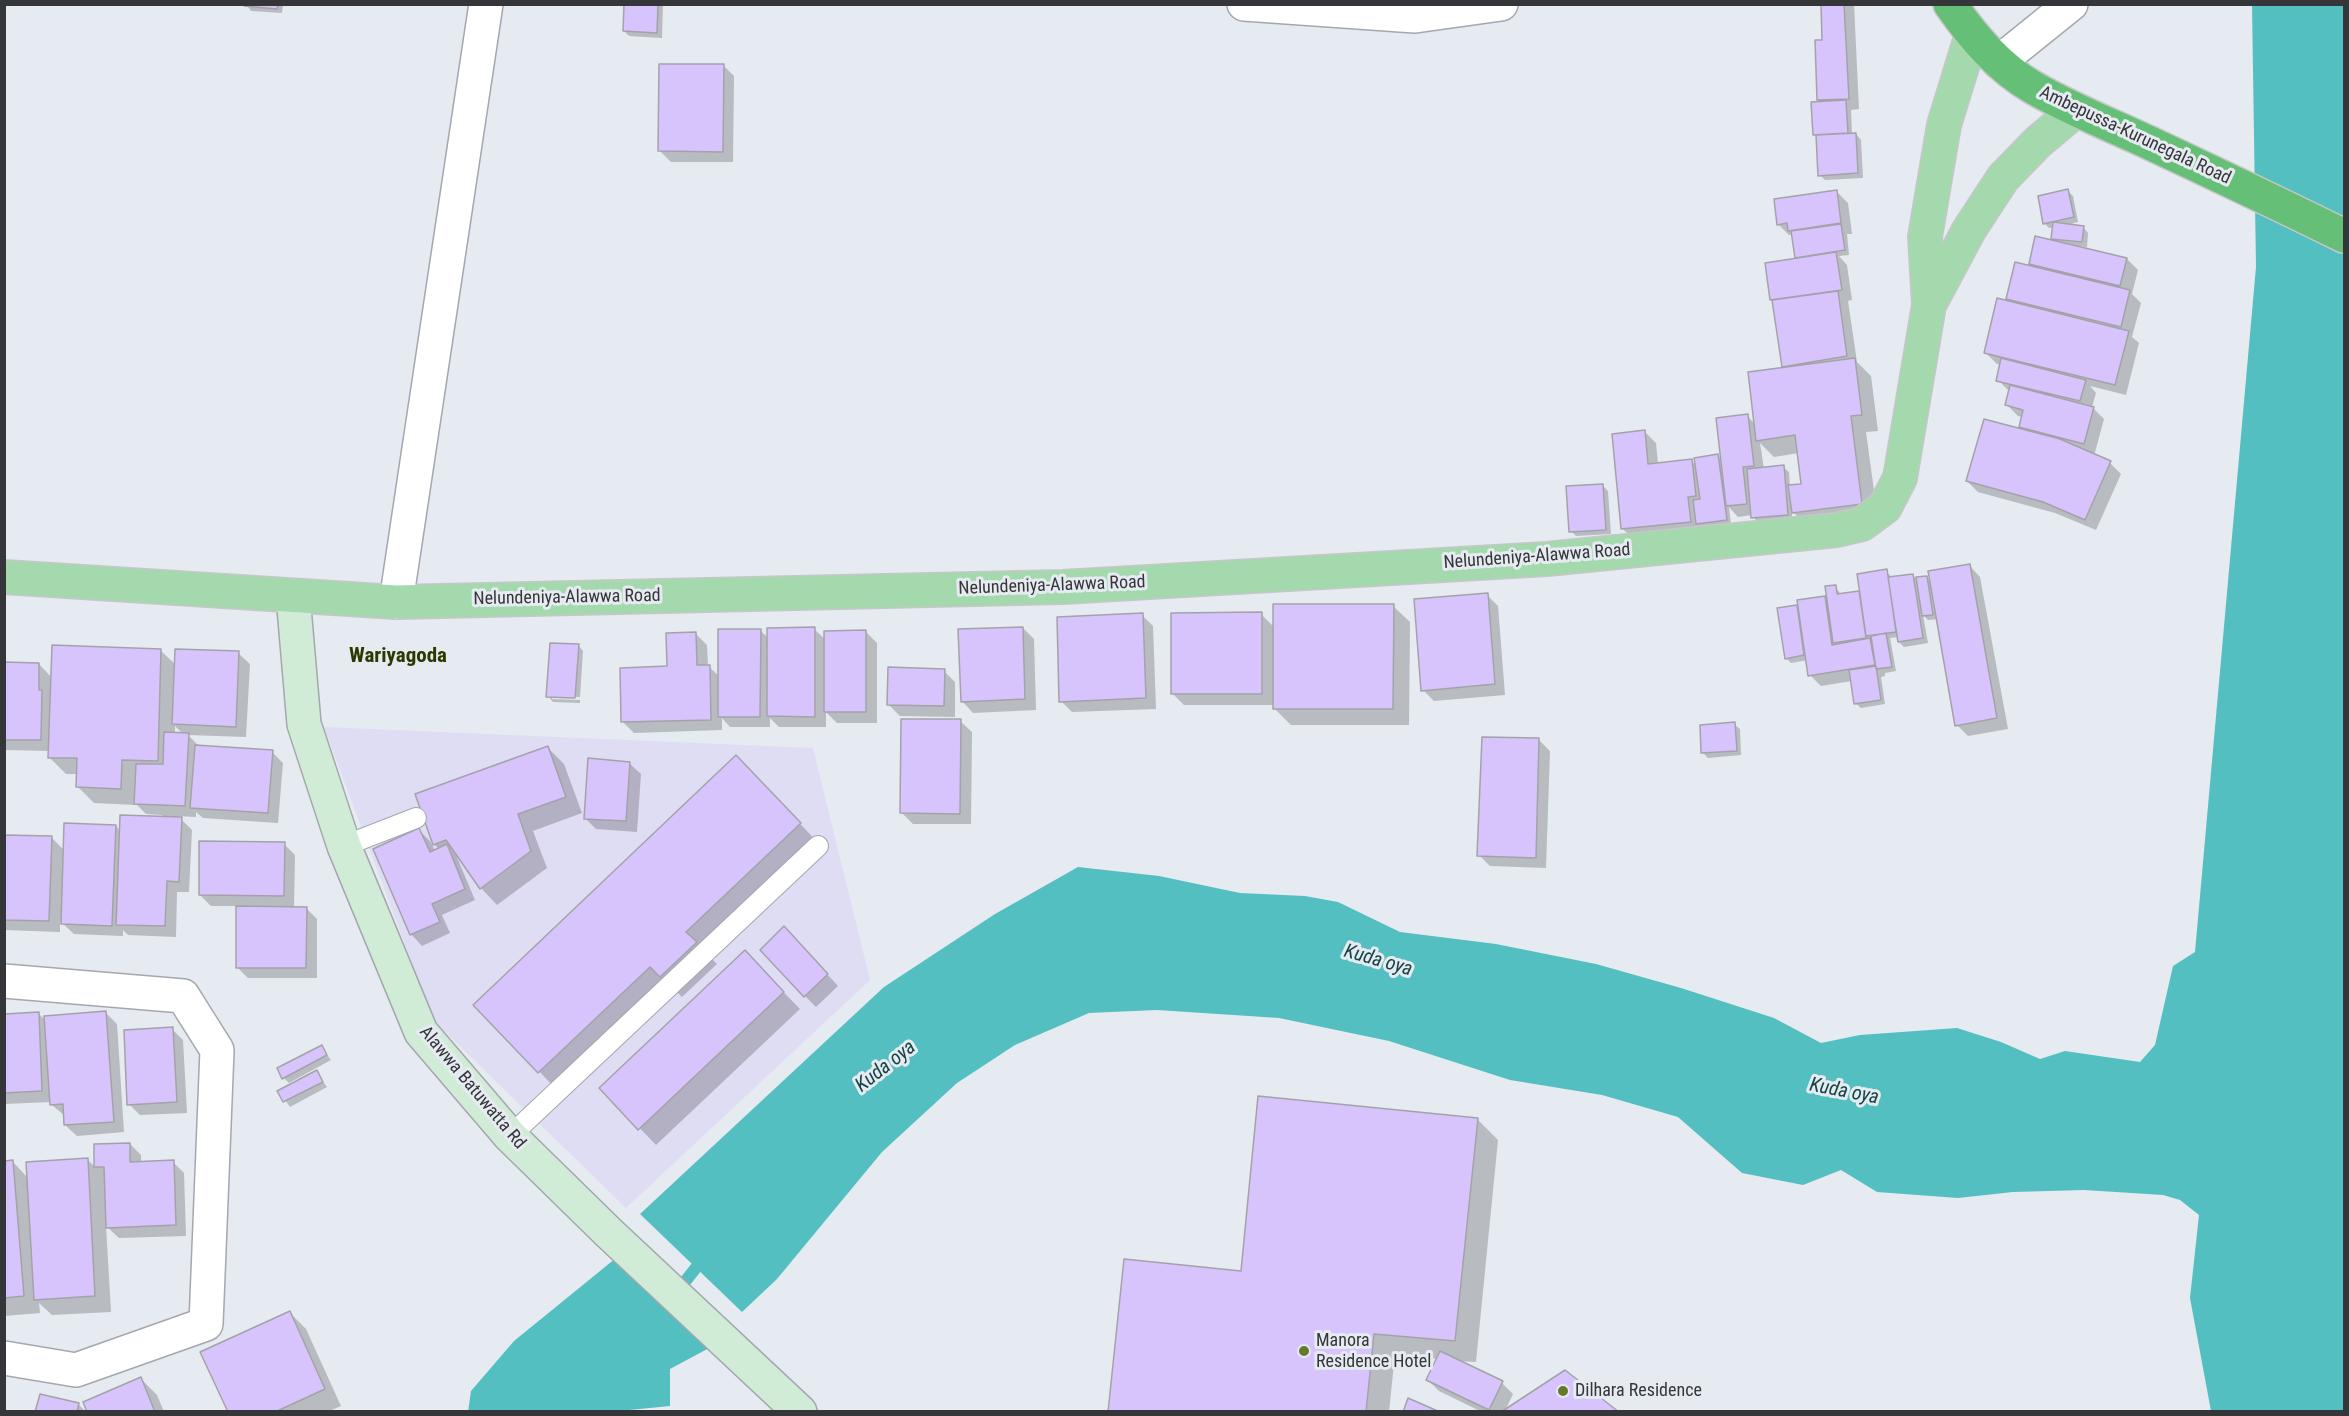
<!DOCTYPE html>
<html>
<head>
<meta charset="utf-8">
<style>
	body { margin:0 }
	#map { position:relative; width:2349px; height:1416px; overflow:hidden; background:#e6eaf1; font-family:"Roboto Condensed",sans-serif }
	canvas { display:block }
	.frame { position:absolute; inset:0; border:6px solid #353639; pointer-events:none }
</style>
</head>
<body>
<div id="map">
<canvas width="2349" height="1416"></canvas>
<div class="frame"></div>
</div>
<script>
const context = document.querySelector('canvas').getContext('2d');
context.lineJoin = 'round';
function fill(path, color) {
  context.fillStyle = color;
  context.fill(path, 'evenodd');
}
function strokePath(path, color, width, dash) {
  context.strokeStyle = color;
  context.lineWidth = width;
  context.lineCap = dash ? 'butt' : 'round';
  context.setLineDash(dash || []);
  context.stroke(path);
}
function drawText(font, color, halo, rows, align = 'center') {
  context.font = font + ' "Roboto Condensed",sans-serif';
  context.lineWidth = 6;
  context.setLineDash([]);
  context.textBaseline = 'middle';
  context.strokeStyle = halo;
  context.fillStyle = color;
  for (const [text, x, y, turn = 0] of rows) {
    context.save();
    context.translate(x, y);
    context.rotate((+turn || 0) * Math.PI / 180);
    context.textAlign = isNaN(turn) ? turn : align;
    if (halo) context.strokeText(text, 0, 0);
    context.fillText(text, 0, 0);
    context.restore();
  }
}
const industrial = new Path2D(`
	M324,727L813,748L870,980L626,1208L433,1020Z`);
const water = new Path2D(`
	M2252,5H2344V1411H2211L2190,1298L2199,1215L2180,1200L2163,1195L2084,1190L2013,1192L1958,1198L1877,1192L1841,1170L1803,1185L1742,1173L1678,1117L1602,1095L1510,1080L1389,1041L1279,1018L1157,1010L1089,1013L1015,1045L957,1083L882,1152L777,1279L742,1312L640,1214L884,987L995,914L1078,867L1159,876L1240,893L1305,896L1338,902L1400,932L1496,944L1596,964L1681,988L1774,1018L1821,1043L1860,1035L1957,1028L2001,1042L2040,1059L2065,1051L2140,1062L2155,1045L2173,966L2195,952L2256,267Z
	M616,1258L711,1347L670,1369V1406L609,1412H468L471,1391L514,1341Z`);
const shadow = new Path2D(`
	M246,4H283L282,13L251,11Z
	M626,4H663L662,38L629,36L624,31Z
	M1823,4H1854L1859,109L1851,110L1852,135L1856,134L1861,140L1863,178L1825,180L1820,175L1818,138L1815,134L1822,103L1818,100L1824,41Z
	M723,65L734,76L733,162H671L660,151Z
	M2068,191L2073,196L2078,222L2067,225L2083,227L2088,233L2087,247L2079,246V248L2127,259L2138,270L2132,294L2141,303L2132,337L2139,343L2126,395L2090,386L2096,393L2092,407L2104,419L2094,456L2110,463L2121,474L2096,530L2055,513L1978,492L1967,481L2026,432L2020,426L2023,417L2018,416L2007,405L2009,391L1998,380L2001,365L1997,364L1985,352L2014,304L2008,298L2035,269L2030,264L2057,242L2053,238L2054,227L2049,228L2044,223Z
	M1837,192L1848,203L1852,234H1847L1849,255L1839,256L1847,265L1852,300L1848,301L1857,362L1871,376L1878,431L1866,432L1878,520L1810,529L1792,511V520L1758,523L1752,515L1738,517L1729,507L1731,525L1634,540L1623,529L1645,432L1656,443L1658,464L1691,461L1697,466L1718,456L1722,460L1747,416L1755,424L1786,369L1784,366L1767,264L1799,259L1796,257L1793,234L1789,235L1778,224ZM1760,443L1774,457L1799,453L1803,485L1790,487L1789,472L1783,467L1764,469Z
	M1603,486L1608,491L1611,534L1576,536L1571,531Z
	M1969,565L1980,577L2008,729L1968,736L1957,725L1938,619L1928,620L1923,615L1928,643L1904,647L1899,642V637L1890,638L1896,671L1885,673V676L1881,677L1885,704L1861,708L1855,703L1852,681L1821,686L1810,675L1808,660L1791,663L1786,658L1796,606L1800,610L1824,597L1828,602L1835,586L1841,595L1862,592L1886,571L1892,578L1913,575L1916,579L1926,577L1931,582Z
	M1487,595L1498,606L1505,695L1434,701L1423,690Z
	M1393,606L1410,622L1409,725H1291L1274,708V705H1184L1173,694L1261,614L1274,627Z
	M1142,615L1153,626L1156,709L1072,712L1061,701Z
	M1023,628L1034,639L1036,710L973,713L962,701Z
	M814,629L826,640L866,632L877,643V723H837L826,712V727H779L770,718V727H730L722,718V730L634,733L623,722L696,634L707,645L708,666L719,676L760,630L769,639Z
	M578,645L583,651L580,697L552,696V699L580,700V703L553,702L548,696Z
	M161,651L176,665L238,653L250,664L246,737L188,735L200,747L272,752L283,763L278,823L203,818L196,812V817L178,816L192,830L189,892H177L176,937L128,935L123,930V936L74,934L60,921V932L4,930V837H51L65,851L116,826L121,832L162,818V815L146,814L137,805L94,803L78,787V774H66L49,757V751L4,750V664H39L52,678ZM175,726L184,735L175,734Z
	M944,671L955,682V717L900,716L888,704Z
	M960,721L972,732L971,824H913L902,813Z
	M1734,724L1740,729L1741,755L1708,758L1703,753Z
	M1539,740L1550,751L1546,868L1490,866L1479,855Z
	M548,748L564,764L582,813L533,831L547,868L497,905L481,888L456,855L475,900L442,915L450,933L422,946L411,934L419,830L430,841L435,851L439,849L434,844Z
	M629,763L641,774L637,832L596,829L585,818Z
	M757,778L821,846L707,954L717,964L682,997L672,987L561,1094L475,1005Z
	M284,844L295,855L294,908H306L317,919V978H248L237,967L238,906H211L200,895Z
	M795,939L838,986L816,1007L805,996Z
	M761,969L800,1009L656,1145L601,1088Z
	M38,1013L46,1021L106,1013L117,1024L124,1132L77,1136L65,1125V1116L52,1105V1102L4,1104V1015Z
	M172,1029L183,1040L187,1113L140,1115L129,1104Z
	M321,1047L331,1060L289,1083L284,1078Z
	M316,1072L327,1087L290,1107L279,1091Z
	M1477,1119L1498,1140L1476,1362L1456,1361L1502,1383L1513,1394L1505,1411L1617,1412H1482L1439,1391L1428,1380L1438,1359L1395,1354L1389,1412H1110L1242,1273Z
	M130,1144L141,1155V1163L173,1162L184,1173L186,1236L119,1238L106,1226L111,1312L52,1315L39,1303L40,1313L4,1316V1163L13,1162L28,1178L87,1159L96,1168L95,1146Z
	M290,1313L306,1329L341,1406L327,1412H229Z
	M141,1379L157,1395L164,1412H88Z
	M78,1404L86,1412H37Z`);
const stream = new Path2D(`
	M676,1293L706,1255`);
const building = new Path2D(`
	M244,4H278L277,9L244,6Z
	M624,4H658L657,33L623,31Z
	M1821,4H1844L1849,99L1817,100L1815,40H1822Z
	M659,64H724L723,152L658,151Z
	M1846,100L1848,133L1813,135L1811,102Z
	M1856,133L1858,173L1818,176L1816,135Z
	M2068,189L2074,217L2043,224L2038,196Z
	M1837,190L1841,223L1788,231L1787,223L1777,225L1774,199Z
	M2053,222L2084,226L2082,242L2051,239Z
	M1841,224L1845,250L1795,258L1791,231Z
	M2035,236L2127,258L2120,286L2029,264Z
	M1836,252L1842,290L1770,300L1765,263Z
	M2015,262L2130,290L2121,327L2006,299Z
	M1838,291L1847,356L1782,367L1772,300Z
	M1997,298L2129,331L2115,385L1984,353Z
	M1855,358L1862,415L1851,416L1862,504L1792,513L1788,485L1801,484L1795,435L1756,441L1748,372Z
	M2001,358L2086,380L2080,401L1996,381Z
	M2010,385L2094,407L2084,444L2019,427L2023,410L2005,405Z
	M1748,414L1754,466L1743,467L1747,504L1726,506L1716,418Z
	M1984,419L2060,439L2111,461L2085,520L2043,502L1966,481Z
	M1645,430L1648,464L1692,459L1696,496L1688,497L1691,522L1621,529L1612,434Z
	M1718,454L1727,520L1696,524L1693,500L1700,499L1694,458Z
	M1784,465L1788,515L1751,518L1747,469Z
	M1603,484L1606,530L1569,532L1566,486Z
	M1970,564L1997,718L1955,726L1928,571Z
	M1887,569L1896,632L1866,636L1857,574Z
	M1913,574L1923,638L1898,642L1888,577Z
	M1927,576L1933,615L1922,616L1916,577Z
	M1836,585L1837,594L1859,591L1866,638L1833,643L1825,586Z
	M1488,593L1495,684L1421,691L1414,599Z
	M1825,596L1832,645L1870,638L1875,665L1808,676L1797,600Z
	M1273,604H1394L1393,709H1273Z
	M1797,605L1804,655L1785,659L1777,608Z
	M1262,612V694H1171V613Z
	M1143,613L1146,698L1059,702L1057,617Z
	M815,627V717L767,716V628Z
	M1023,627L1025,699L961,702L958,629Z
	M718,629H761L760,717H718Z
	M866,630V712H824V631Z
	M696,632L697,665H710L711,720L621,722L620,668L667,666L666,633Z
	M1886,633L1892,667L1876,669L1871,636Z
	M550,643L579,644L575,698L546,697Z
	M52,645L161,649L158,761L122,760L121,789L76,787L77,758H48Z
	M175,649L239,651L236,727L172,724Z
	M4,662L39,663V690H42L41,740H4Z
	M1876,666L1881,700L1854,704L1849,670Z
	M888,667L945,669L944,706L887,705Z
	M901,719H961L960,814L900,813Z
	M1735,722L1737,751L1701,753L1700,725Z
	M164,732L189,733L185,806L134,804L136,764H163Z
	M1482,737L1539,738L1536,858L1477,856Z
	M195,745L273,750L268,813L190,808Z
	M548,746L566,797L518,814L531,851L480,889L446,840L433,845L415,794Z
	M736,755L801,823L686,932L697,942L660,977L650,967L538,1073L473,1005Z
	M588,758L630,762L626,821L584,819Z
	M120,815L182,817L179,882L167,881L165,926L116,925Z
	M64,823L116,825L112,926L61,924Z
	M419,828L430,852L447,844L465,889L432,904L440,922L410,935L373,849Z
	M4,835L52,836L49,921L4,920Z
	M199,841L285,842L284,896L199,895Z
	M236,906L307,907L306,968H236Z
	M784,926L828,974L804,997L760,950Z
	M745,950L784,992L638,1130L599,1088Z
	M106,1011L114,1122L64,1125L63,1104L50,1105L44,1016Z
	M39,1012L42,1091L4,1093V1014Z
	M173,1027L177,1102L127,1105L124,1030Z
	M322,1045L327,1055L282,1079L277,1068Z
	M317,1070L323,1082L283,1102L277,1091Z
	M1258,1096L1478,1118L1455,1341L1374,1334L1366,1412H1108L1124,1259L1241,1271Z
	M130,1143V1162L174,1160L176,1225L106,1228L104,1167H94V1144Z
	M88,1158L95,1296L34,1300L26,1162Z
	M13,1160L24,1296L4,1298V1161Z
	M290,1311L325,1389L275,1412H228L200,1352Z
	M1440,1351L1503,1381L1489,1410L1426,1380Z
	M1565,1370L1619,1412H1501Z
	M141,1377L155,1412H87L83,1402Z
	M40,1394L79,1403L77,1412H35Z
	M1408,1398L1440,1412H1403Z`);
const lane = new Path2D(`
	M344,846L416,818
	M510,1136L818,846`);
const street = new Path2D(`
	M1244,4L1415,16L1501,4
	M1999,62L2071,4
	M396,602L486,4
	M4,981L183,996L217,1050L206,1324L76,1370L4,1358`);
const secondary = new Path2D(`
	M293,596L304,724L344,846L421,1032L510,1136L608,1232L800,1412`);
const primary = new Path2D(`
	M1929,305L1969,230L2003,178L2038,142L2076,110
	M4,577L396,602L1063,587L1547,559L1837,530L1862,524L1885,507L1900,478L1929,305L1925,237L1944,125L1972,34`);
const highway = new Path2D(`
	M1950,4C1973,37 1999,68 2034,88C2072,110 2114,126 2154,145C2218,175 2281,205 2344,236`);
const markers = [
	[1304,1351,6,"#64792a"],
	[1563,1391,6,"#64792a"]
];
const streetNames = [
	["Ambepussa-Kurunegala Road",2135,136,25],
	["Nelundeniya-Alawwa Road",1537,557,-4],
	["Nelundeniya-Alawwa Road",1052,586,-2],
	["Nelundeniya-Alawwa Road",567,598,-1],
	["Alawwa Batuwatta Rd",472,1088,50]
];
const poiNames = [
	["Manora",1316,1341],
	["Residence Hotel",1316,1362],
	["Dilhara Residence",1575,1391]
];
const waterNames = [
	["Kuda oya",1378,961,16],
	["Kuda oya",886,1067,-38],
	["Kuda oya",1844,1092,11]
];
const quarterNames = [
	["Wariyagoda",398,657]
];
fill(industrial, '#dfddf3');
fill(water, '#54bfc0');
fill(shadow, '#0003');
strokePath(stream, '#54bfc0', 12);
fill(building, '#d8c4fc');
strokePath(building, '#a4a2a9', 1.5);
strokePath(lane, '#a4a7ae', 22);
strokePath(street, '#a4a7ae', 36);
strokePath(secondary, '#a4a7ae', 36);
strokePath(primary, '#c6c7c8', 36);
strokePath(highway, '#c6c7c8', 36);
strokePath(lane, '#fff', 20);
strokePath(street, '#fff', 33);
strokePath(secondary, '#d1ecd6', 33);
strokePath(primary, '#a3d9ad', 33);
strokePath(highway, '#66bf76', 33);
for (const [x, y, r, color] of markers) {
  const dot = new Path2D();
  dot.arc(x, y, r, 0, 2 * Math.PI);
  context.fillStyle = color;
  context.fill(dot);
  strokePath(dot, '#e6eaf1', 2);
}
drawText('18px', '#353639', '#e6eaf1', streetNames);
drawText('18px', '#353639', '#e6eaf1', poiNames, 'left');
drawText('italic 20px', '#154646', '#e6eaf1', waterNames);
drawText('bold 21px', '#2b3900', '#e6eaf1', quarterNames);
</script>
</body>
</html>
